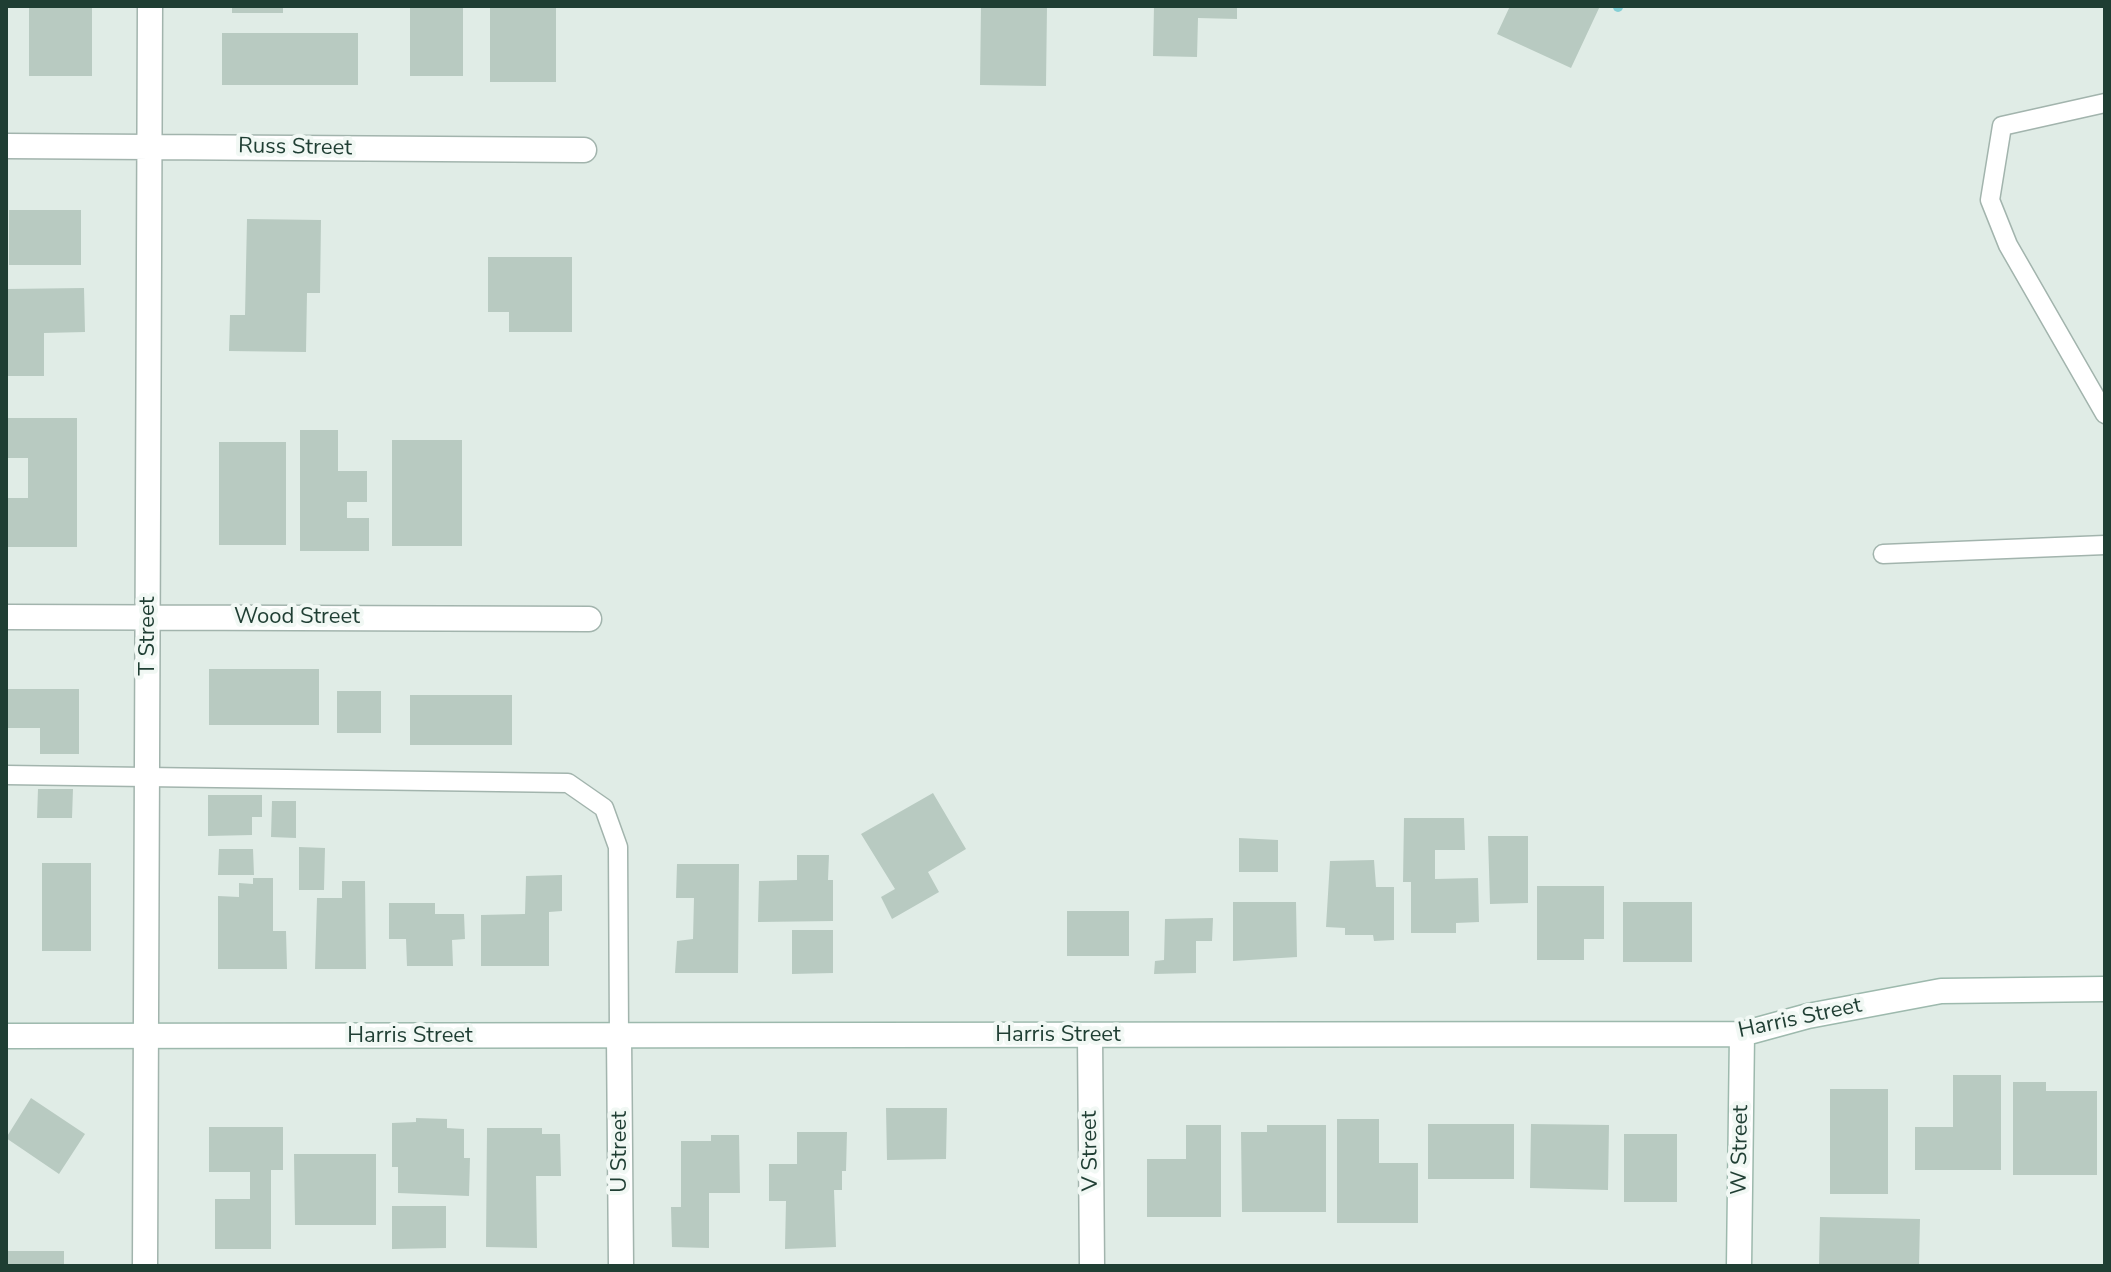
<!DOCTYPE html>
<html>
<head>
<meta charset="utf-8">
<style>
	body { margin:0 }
	#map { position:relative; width:2111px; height:1272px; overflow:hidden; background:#e0ece6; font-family:"Nunito Sans",sans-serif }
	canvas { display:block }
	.frame { position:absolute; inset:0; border:8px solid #1f3e33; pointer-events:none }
</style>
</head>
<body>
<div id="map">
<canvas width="2111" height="1272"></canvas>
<div class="frame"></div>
</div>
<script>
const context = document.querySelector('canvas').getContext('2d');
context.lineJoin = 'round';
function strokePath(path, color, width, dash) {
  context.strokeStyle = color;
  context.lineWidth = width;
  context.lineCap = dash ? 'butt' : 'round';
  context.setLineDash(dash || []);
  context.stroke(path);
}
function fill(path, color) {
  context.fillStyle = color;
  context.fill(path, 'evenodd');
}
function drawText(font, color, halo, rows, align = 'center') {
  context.font = font + ' "Nunito Sans",sans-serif';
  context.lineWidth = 8;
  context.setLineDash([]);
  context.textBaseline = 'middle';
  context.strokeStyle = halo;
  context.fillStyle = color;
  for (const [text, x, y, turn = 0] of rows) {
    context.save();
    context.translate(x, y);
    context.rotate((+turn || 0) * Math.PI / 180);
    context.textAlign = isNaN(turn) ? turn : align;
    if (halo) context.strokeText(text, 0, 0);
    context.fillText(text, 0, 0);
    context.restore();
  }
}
const stream = new Path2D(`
	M1618,6V7`);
const building = new Path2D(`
	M29,6H92V76H29Z
	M232,6H283V13H232Z
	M410,6H463V76H410Z
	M981,6H1047L1046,86L980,85Z
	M1154,6H1237V19L1198,18L1197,57L1153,56Z
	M1510,6H1600L1571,68L1497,34Z
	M490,7H556V82H490Z
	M222,33H358V85H222Z
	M9,210H81V265H9Z
	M247,219L321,220L320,293H307L306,352L229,351L230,315H245Z
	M488,257H572V332H509V312H488Z
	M84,288L85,332L44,333V376H6V289Z
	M6,418H77V547H6V498H28V458H6Z
	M300,430H338V471H367V502H347V518H369V551H300Z
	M392,440H462V546H392Z
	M219,442H286V545H219Z
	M209,669H319V725H209Z
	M6,689H79V754H40V728H6Z
	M337,691H381V733H337Z
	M410,695H512V745H410Z
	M38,789H73L72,818H37Z
	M933,793L966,849L928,872L939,892L892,919L881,897L895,889L861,834Z
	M208,795H262V817H252V835L208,836Z
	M272,801H296V838L271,837Z
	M1404,818H1464L1465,850H1435V879L1478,878L1479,922L1456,923V933H1411V882H1403Z
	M1488,836H1528V903L1490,904Z
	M1239,838L1278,840V872H1239Z
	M299,847L325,848L324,890H299Z
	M219,849H253L254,875H218Z
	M797,855H829L828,880H833V921L758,922L759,881L797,880Z
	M1374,860L1376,887H1394V940L1374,941L1373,935H1345V928L1326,927L1330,861Z
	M42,863H91V951H42Z
	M677,864H739L738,973H675L677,941L693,939L694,898H676Z
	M562,875V911L549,912V966H481V915L525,914L526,876Z
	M253,878H273V931H286L287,969H218V896L239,897V883L253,884Z
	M342,881H365L366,969H315L317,898H342Z
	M1537,886H1604V939H1584V960H1537Z
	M1233,902H1296L1297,957L1233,961Z
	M1623,902H1692V962H1623Z
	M389,903H435V914H464L465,939L452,940L453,966H407L406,939H389Z
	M1067,911H1129V956H1067Z
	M1213,918L1212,941H1196V973L1154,974L1155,961L1164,960L1165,919Z
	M792,930H833V973L792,974Z
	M1953,1075H2001V1170H1915V1127H1953Z
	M2013,1082H2046V1091H2097V1175H2013Z
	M1830,1089H1888V1194H1830Z
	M31,1098L85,1134L59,1174L6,1138Z
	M886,1108H947L946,1159L887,1160Z
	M416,1118L447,1119V1128L464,1129V1158H470L469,1196L398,1193V1167H392V1123L416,1122Z
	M1337,1119H1379V1163H1418V1223H1337Z
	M1428,1124H1514V1179H1428Z
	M1531,1124L1609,1125L1608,1190L1530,1188Z
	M1186,1125H1221V1217H1147V1159H1186Z
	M1267,1125H1326V1212H1242L1241,1132H1267Z
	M209,1127H283V1170H271V1249H215V1199H250V1172H209Z
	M487,1128H542V1134H560L561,1176H536L537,1248L486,1247Z
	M797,1132H847L846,1171H842V1190H834L836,1247L785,1249L786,1201H769V1164H797Z
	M1624,1134H1677V1202H1624Z
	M711,1135H739L740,1193H709V1248L672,1247L671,1207H681V1141H711Z
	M294,1154H376V1225H295Z
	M392,1206H446V1248L392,1249Z
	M1820,1217L1920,1219L1919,1266H1819Z
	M6,1251H64V1266H6Z`);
const lane = new Path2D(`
	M2105,103L2002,126L1990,200L2008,245L2105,414
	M1883,554L2105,545
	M6,775L568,783L604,808L618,847L619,1037`);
const street = new Path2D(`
	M6,146L584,150
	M6,617L589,619
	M1090,1036L1092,1266
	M619,1037L621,1266
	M145,1266L150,6`);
const secondary = new Path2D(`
	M6,1036L1742,1034L1808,1016L1941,991L2105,989
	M1739,1266L1742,1034`);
const streetNames = [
	["Russ Street",295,148,1],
	["Wood Street",297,618],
	["T Street",149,636,-90],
	["Harris Street",1800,1019,-12],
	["Harris Street",1058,1036],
	["Harris Street",410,1037],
	["W Street",1741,1150,-89],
	["V Street",1091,1151,-91],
	["U Street",621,1152,-90]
];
strokePath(stream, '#84cfd5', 10);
fill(building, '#b8cac1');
strokePath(lane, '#a2b4ad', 21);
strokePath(street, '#a2b4ad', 27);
strokePath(secondary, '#9db9ad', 27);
strokePath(lane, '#fff', 18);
strokePath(street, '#fff', 24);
strokePath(secondary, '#fff', 24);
drawText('22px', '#1f3e33', '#f1f8f4', streetNames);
</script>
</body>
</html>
